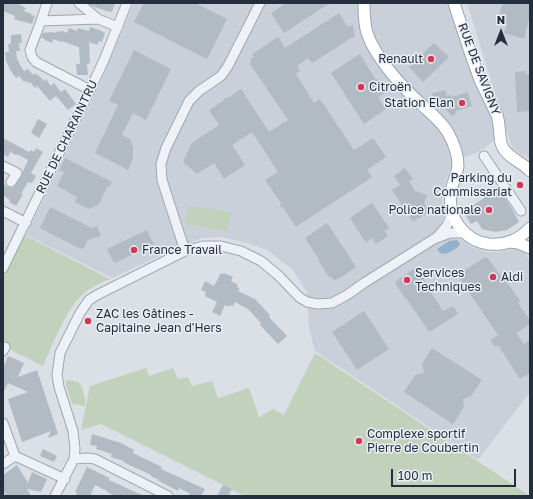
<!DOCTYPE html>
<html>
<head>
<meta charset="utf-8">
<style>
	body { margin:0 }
	#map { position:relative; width:533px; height:499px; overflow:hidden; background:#dbe0e7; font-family:"Golos Text",sans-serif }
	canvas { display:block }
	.frame { position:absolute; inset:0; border:4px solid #242f3e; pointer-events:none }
	.north { position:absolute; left:481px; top:12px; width:40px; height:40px; -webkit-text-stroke:3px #eaeff5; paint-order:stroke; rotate:0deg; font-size:11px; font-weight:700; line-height:16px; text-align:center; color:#242f3e }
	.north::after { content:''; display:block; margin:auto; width:14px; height:18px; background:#242f3e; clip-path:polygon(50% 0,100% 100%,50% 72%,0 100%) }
	.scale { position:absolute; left:391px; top:469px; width:125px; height:18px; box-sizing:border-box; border:2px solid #242f3e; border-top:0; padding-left:5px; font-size:12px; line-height:14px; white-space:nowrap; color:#242f3e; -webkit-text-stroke:3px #eaeff5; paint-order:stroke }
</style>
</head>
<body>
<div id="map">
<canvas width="533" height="499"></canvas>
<div class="frame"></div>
<div class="north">N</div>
<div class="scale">100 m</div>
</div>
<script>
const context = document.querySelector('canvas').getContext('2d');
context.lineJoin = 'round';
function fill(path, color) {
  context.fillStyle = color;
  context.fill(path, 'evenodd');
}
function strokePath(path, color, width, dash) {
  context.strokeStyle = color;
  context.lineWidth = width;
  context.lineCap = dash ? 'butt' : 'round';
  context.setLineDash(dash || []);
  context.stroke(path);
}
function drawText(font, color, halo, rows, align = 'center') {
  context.font = font + ' "Golos Text",sans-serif';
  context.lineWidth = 3;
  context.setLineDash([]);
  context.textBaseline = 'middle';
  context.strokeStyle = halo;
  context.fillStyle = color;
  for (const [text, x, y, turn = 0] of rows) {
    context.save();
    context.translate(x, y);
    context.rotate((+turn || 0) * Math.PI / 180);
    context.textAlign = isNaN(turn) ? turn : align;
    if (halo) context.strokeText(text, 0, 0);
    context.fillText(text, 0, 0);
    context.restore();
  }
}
const built = new Path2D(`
	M134,3H449L495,118L494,140L486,147L478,152L452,162V166L446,180L443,193L442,204L444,214L442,222L455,238L460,239L474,248L489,252H499L516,248L524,250L530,262V392L478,460L315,351L309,329L307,292L292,269L267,250L244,242L221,237L202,238L168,252L112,278L26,235L100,84Z
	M467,3H530V159L515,151L512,148Z`);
const green = new Path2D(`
	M188,205L231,212L227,231L185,224Z
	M24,235L110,279C103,282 95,285 88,290C67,305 54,342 43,366L3,346V276Z
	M315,353L530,496H243V495L101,424L81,430L90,386L146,368L149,376L173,368L178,379L188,377L192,386L212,381L218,398L249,388L259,417L273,409L284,415Z
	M68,380C71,381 75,381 78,382C83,385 86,401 85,406L72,404L66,385V381Z`);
const water = new Path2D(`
	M457,240L460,244L457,248L446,254L440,253L437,249L449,241Z`);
const building = new Path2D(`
	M3,3H16L23,6V7L26,8L24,11L32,14L31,15L35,16L32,24L14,19L15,16L3,11Z
	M88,3H115L112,12L109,11V12L92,6Z
	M144,3H195L227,19L207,59L134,22Z
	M286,3H330L284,33L271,13Z
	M503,3H530V15L524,39L504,33L507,24L497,21Z
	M339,13L347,26L353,25L355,37L351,38L312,63L308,58L297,66L300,71L296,74L314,103L320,99L354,150L373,138L386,157L367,170L372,177L296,227L283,207H280L281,203L265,180L278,172L252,132L232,145L245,165L224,179L214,163L197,174L183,162L192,143L219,125L209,110L223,101L224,99L226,97L228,98L241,89L269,132L288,120L250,64L251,59L254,57L252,54L278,37L285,48Z
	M90,27L102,31V32L105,33L102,42L99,41L97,45L89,42L90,63L87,64L88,75H77L76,64H80L79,47L61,41V42L53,39L52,43L45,40V39L41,38L43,33L53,32L55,33L56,32L62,31L67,33L69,28L77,31L78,28L89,31Z
	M21,34L22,43H19L20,51H16L17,59L20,65L24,71L28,69L33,75L36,73L37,76L38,75L44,81L46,79L51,86L54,83L61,92L65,89L76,104L68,110L56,96L50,101L37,86L35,88L30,82L28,83L26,81L24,82L19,76L16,78L11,71L6,61L5,52H9L8,44H11V35Z
	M434,43L449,57L423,82L409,67Z
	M134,50L171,69L146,120L133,113L122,135L130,139L133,147V159L128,170L95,153L118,105L109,101Z
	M360,54L376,80L378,79L386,92L378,97L386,109L364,124L331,73Z
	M526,71V74H530V111L517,112L515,72Z
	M445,90L447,96L450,95L452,97L468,92L472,106L456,111L455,115L452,116L431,94Z
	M38,119L47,124L39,138L31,133Z
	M3,138L29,152L31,150L34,152L36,148L43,152L31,173L36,176L32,183L28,182L21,194H23L16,206L9,202L10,200L3,195V183L8,187L13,188L22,176L23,171L28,160L17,154L16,155L10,152L8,157L3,154Z
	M65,158L112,182L109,187H107L99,204L89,209L75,202L77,197L57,186L64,172L59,170Z
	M405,168L413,179L409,181L415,191L427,195L424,203L429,212L413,222L392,190L400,185L394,176Z
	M499,188L514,212L519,222L507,230L496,232L490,231L482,229L477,221L471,224L463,212Z
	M372,203L389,228L384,231L388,236L376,244L372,238L366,243L350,218Z
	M50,207L92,228L97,226L101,236L88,240L84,248L81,249L40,228Z
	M327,223L356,267L339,279V278L335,280L333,279L330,276L329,277L318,260L319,259L305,238Z
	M147,230L154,245L114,263L107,249Z
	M484,258H488L505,282L506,281L520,301L518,303L530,321V324L516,333L524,344L530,340V373L520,379L498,345L495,347L490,340L498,335L457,275Z
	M415,268L416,269L417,268L427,284L426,285L443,311L453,306L458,314L429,332L406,298H405L395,283L396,282V281Z
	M221,273L224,274V273L233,277L231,281L238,285L237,287L240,289L238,291L255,299L270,315L269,317L287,336L278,344L260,325L261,323L248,309L235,302L233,306L230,305L229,307L225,305L220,316L212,312L217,302L205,296L206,292L201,290L205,281L214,286Z
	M364,311L389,349L357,370L332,332Z
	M432,348L482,380L471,396L463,399L464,407L453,424L404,392L415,375L424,373L422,364Z
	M8,356L24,363L18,377L37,370L58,434L48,438L51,431L22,442L8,399L28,392L8,383L3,393V368Z
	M92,434L121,443L134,450L133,453L162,467L161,469L205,489L201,496H189V493L179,488L178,491L159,481V480L151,476V475L123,462L124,461L111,457L112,454L96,449L97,446L90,445Z
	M43,449L57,456L54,462L40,456Z
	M17,465L28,483L32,472L47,479L41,492L27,489L31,496H6L3,490V475Z
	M87,467L109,478V480L144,496H115L107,492V491L95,485L90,496H76L77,493L75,492Z
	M223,485L232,489L228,496H217Z`);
const minor = new Path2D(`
	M47,3L41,21L30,50L32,57L36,62L90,90
	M79,3L98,19L118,27
	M260,3L228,66L221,76L199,91L189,101L166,148L161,164L162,180L185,251L203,246H221L241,251L261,261L279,276L299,297L307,302L318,304L332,303L347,295L364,283L434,239L450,233H465
	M41,21L98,19
	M484,156L503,184L521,211
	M3,166L17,173L11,182
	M3,211L26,223
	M437,237C447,226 450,224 451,209
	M3,268L90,90L104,60L127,3
	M3,351L5,347
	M3,423L15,456L65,479
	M74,459L87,458L95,459L168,496
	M3,464L15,456
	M55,496L74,459L75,449L73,431L59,387L57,375L60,353L80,313L89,300L97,295L185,251`);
const major = new Path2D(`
	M364,3C364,13 364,23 367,33C375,57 401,86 420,103C429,112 440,120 447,131C453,141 458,154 458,166C457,175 452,183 451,192C447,217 464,241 489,244C505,246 520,239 530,228
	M454,3L471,55L480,80L497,115C500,124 499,134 501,143C505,157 521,161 530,171
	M509,242L518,243L530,248`);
const markers = [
	[431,59,4,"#d73556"],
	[361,87,4,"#d73556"],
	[462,103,4,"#d73556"],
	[520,185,4,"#d73556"],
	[489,210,4,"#d73556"],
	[134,250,4,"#d73556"],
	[493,277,4,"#d73556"],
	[407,280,4,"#d73556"],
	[88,321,4,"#d73556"],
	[359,441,4,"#d73556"]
];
const poiNames = [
	["Renault",423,59,"right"],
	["Citroën",369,87],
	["Station Elan",454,103,"right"],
	["Parking du",512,178,"right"],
	["Commissariat",512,192,"right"],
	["Police nationale",481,210,"right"],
	["France Travail",142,250],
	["Services",415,273],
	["Techniques",415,287],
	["Aldi",501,277],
	["ZAC les Gâtines -",96,314],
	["Capitaine Jean d'Hers",96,328],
	["Complexe sportif",367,434],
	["Pierre de Coubertin",367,448]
];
const streetNames = [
	["RUE DE SAVIGNY",479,69,69],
	["RUE DE CHARAINTRU",67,137,-64]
];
fill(built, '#c9d0d9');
fill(green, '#c2d1bc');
fill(water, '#93b1ca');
fill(building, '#b2bac4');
strokePath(minor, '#a0a7b1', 11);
strokePath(major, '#9aa5b3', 13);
strokePath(minor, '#eef1f5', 9);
strokePath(major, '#fff', 11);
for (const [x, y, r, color] of markers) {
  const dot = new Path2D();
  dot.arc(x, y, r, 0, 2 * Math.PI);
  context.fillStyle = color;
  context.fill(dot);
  strokePath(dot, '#eaeff5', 1.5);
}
drawText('12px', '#242f3e', '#eaeff5', poiNames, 'left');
drawText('12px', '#242f3e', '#eaeff5', streetNames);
</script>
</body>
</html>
